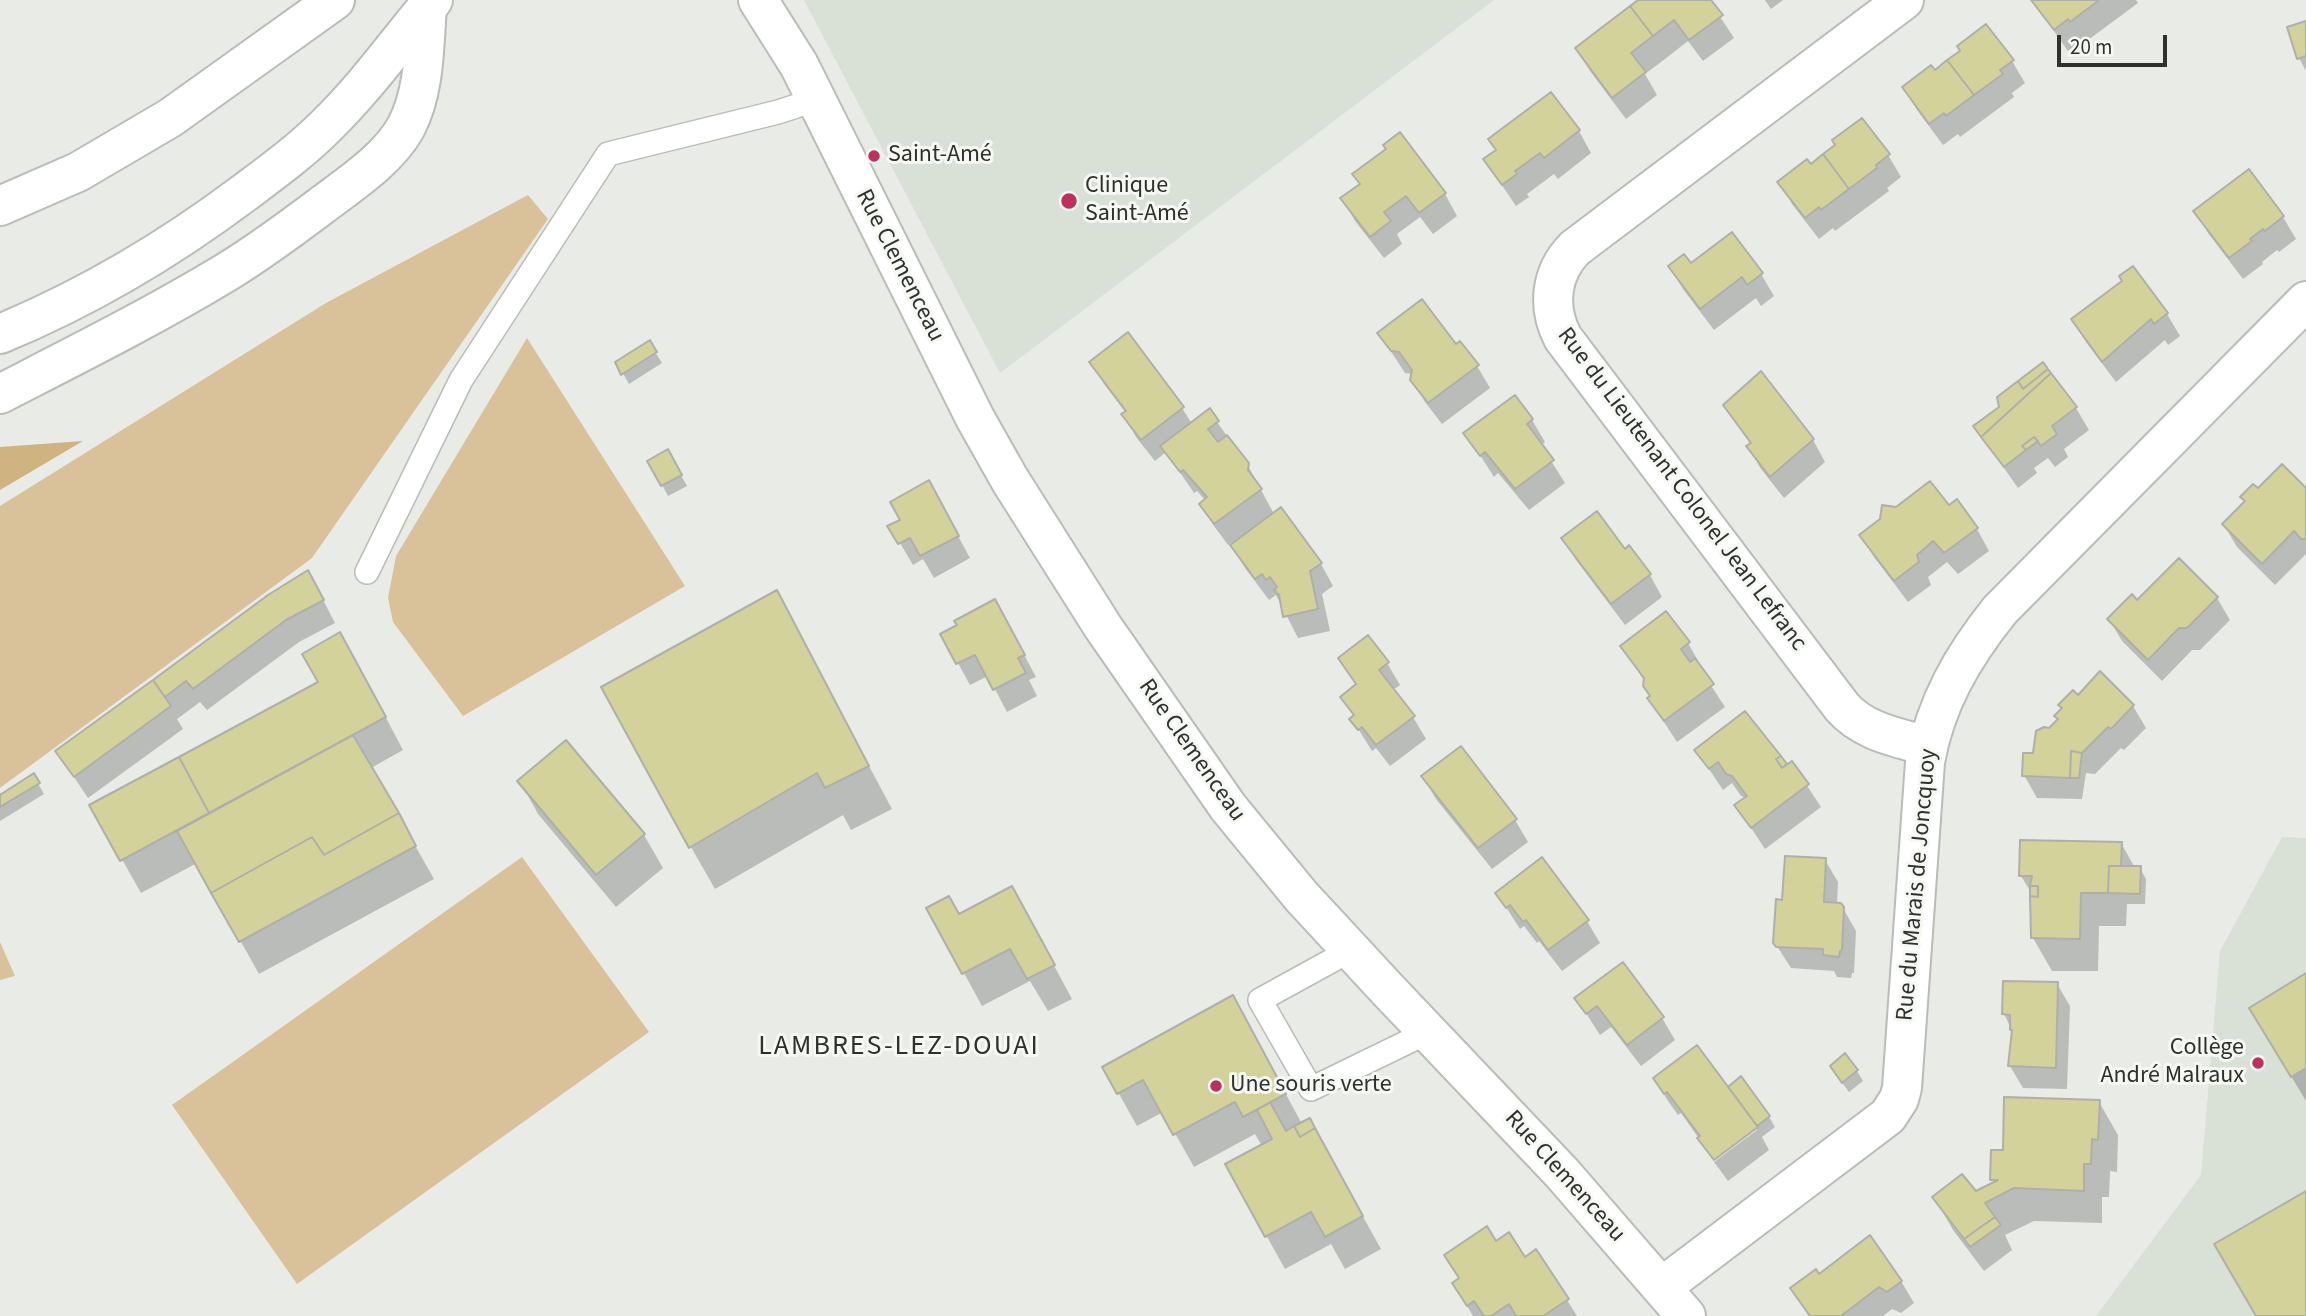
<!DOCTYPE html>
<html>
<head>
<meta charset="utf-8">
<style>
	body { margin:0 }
	#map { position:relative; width:2306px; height:1316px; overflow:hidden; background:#e8ebe6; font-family:"Source Sans 3",sans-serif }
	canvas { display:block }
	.scale { position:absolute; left:2057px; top:35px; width:110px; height:32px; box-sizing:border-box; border:4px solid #30312f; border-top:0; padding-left:9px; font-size:21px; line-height:24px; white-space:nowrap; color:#30312f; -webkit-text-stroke:5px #f5f8f3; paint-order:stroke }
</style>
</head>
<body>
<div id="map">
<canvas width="2306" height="1316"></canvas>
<div class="scale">20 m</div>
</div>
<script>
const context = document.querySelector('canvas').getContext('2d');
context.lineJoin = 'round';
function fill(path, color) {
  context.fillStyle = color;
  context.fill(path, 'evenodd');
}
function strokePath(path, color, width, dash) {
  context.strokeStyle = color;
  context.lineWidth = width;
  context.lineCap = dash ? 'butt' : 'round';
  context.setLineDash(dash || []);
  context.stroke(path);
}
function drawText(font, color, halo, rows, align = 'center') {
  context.font = font + ' "Source Sans 3",sans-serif';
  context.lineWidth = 6;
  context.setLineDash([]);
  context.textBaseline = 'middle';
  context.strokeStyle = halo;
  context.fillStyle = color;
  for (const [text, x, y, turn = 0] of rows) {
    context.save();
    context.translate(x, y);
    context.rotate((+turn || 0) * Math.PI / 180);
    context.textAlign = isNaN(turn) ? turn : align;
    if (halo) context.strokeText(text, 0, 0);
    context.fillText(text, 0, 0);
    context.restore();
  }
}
const built = new Path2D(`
	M804,0H1494L1000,373Z
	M2282,837L2306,838V1316H2096L2201,1175L2220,951Z`);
const green = new Path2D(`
	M528,195L548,219L312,558L0,788V506L326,303Z
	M527,338L685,586L463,716L393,622L388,598L396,556Z
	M522,857L649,1032L297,1284L172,1105Z
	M0,942L15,976L0,980Z`);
const forest = new Path2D(`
	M83,441L0,490V447Z`);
const shadow = new Path2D(`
	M1641,0H1709L1734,38L1703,61L1688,41L1665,59L1645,74L1657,95L1626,119L1590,71L1577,49Z
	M1765,0H1783L1771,9Z
	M2032,0H2136L2138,3L2084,43L2082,40L2068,51Z
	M2306,23V71L2299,58L2289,28Z
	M2012,61L2025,83L2012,93L2014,97L1960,137L1958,134L1943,145L1917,110L1904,88L1935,72Z
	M1550,94L1579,131L1591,153L1558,179L1554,174L1527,194L1529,197L1516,206L1485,160L1497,151Z
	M1888,155L1901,177L1887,188L1889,191L1835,231L1833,228L1819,239L1792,204L1780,182L1810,166Z
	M2249,172L2283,217L2296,239L2279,252L2277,250L2262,262L2263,264L2243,279L2208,233L2196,211Z
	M1354,175L1445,194L1457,216L1433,234L1420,217L1397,234L1402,244L1384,258L1355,221L1343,199L1361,185Z
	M1690,265L1761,274L1774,296L1761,306L1756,298L1714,330L1683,289L1670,267Z
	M2133,268L2167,314L2180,336L2168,345L2165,340L2116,382L2086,342L2073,320L2124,282Z
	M1379,333L1456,347L1477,366L1490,388L1442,424L1425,402L1412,380L1413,374L1405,373Z
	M649,342L662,363L629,384L617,363Z
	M1091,362L1182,408L1192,424L1217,422L1247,464L1274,514L1321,564L1333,586L1322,594L1330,631L1298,638L1276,595L1269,600L1245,568L1231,543L1228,545L1214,526L1201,504L1206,501L1197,491L1194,493L1166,452L1155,461L1136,437L1124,415L1126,413L1104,384Z
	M2049,374L2076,408L2089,430L2064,449L2068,457L2055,467L2048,458L2034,468L2037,473L2018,488L1990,448L2000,408Z
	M1515,397L1532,420L1545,442L1541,445L1565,483L1529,510L1498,473L1494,477L1466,433Z
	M1725,406L1813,440L1825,462L1784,498L1761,469L1748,447L1751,445Z
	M668,452L687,486L668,496L650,462Z
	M2258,491H2306V554L2275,585L2237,547L2224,525L2246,503L2243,497Z
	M941,505L970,558L934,578L923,559L913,565L890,526Z
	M1949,508L1977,529L1989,551L1958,574L1947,562L1928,577L1931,585L1908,602L1874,557L1861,535Z
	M1563,538L1625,552L1650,575L1662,597L1625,625L1576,560Z
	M2179,560L2217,598L2230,620L2200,650H2192L2162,681L2122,641L2109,619L2137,603Z
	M776,592L892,809L851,830L843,815L715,889L691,847Z
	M320,594L335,623L299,642L207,710L200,702L177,719L183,729L88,798L57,752L269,597Z
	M1007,623L1036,677L1029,680L1037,696L1007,712L988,676L970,685L958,663Z
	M1688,643L1701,666L1699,667L1725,707L1677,742L1649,699L1651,697L1645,682L1622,646Z
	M1340,659L1387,663L1400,685L1393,690L1413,717L1426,739L1390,766L1376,748L1372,751L1352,719L1354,717L1342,697L1357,686Z
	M359,667L403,750L371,768L434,879L259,974L197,863L141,893L92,806L320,683Z
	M2100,674L2133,706L2146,728L2124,750L2121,748L2095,774L2086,773L2082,799L2037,798L2024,775L2050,730L2059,721L2063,709L2060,705L2078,697Z
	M1744,714L1787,767L1792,763L1821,807L1765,849L1736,805L1746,798L1741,796L1732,783L1723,790L1697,751Z
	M566,742L644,835L663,868L616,907L538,814L520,781Z
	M33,775L44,794L0,821V797Z
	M1423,777L1515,820L1528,842L1492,869L1436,799Z
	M2121,843L2135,868H2140L2146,879L2145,904H2127L2126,926H2099L2098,971H2052L2033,938L2032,894L2021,876Z
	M1825,860L1838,882L1837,905L1843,908L1856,931L1854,973H1852L1851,978L1837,977L1834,971L1791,968L1775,943L1784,902Z
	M1497,893L1587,921L1600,943L1562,971L1539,941L1537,943L1524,926L1520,929Z
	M929,909L959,916L1030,921L1072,999L1048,1011L1030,981L982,1006Z
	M2306,975V1101L2276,1051Z
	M2057,984L2070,1006L2067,1089L2023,1088L2010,1066L2013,1032L2004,1014Z
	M1577,999L1662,1018L1675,1040L1641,1066L1611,1027L1600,1035Z
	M1251,1030L1302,1124L1309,1120L1381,1249L1345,1269L1331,1244L1285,1269L1227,1165L1262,1146L1255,1134L1194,1167L1163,1112L1137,1126L1104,1067Z
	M1857,1071L1863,1081L1849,1092L1838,1077Z
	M1655,1079L1727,1089L1769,1117L1775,1127L1762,1137L1769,1150L1728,1181L1714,1162L1757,1130V1125L1712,1159L1700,1140L1681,1113L1678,1115L1668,1101Z
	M2099,1102L2118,1135L2117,1172L2110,1171L2109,1197H2102V1223L2034,1221L2005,1235L2012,1250L1984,1271L1953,1230L1934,1197L1975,1194L1994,1184L1992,1179L2004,1152Z
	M1496,1243L1525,1259L1567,1300L1577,1316H1473L1454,1284L1460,1280L1446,1256Z
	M1819,1276L1901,1281L1914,1303L1901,1313L1892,1309L1883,1316H1809L1792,1289Z`);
const building = new Path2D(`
	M1638,0H1711L1723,15L1689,40L1674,20L1653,36L1630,6Z
	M2031,0H2098V1L2070,22L2068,19L2054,30Z
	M1630,6L1653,36L1631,53L1646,72L1612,98L1575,48Z
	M2306,21V56L2297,59L2287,27Z
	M1986,24L2014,60L2000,70L2003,74L1974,95L1947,60L1960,51L1957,46Z
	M1947,60L1974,95L1946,116L1944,113L1929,124L1902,87L1931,65L1935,70Z
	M1551,92L1580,130L1544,158L1540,153L1515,171L1517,174L1502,185L1483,159L1496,150L1488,139Z
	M1862,118L1890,154L1876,165L1877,168L1849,189L1823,154L1835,145L1832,140Z
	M1400,132L1446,193L1419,213L1406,196L1384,212L1391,221L1370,237L1340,198L1360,184L1352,174L1386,149L1383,145Z
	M1823,154L1849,189L1821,210L1819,207L1805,218L1777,182L1807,159L1811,164Z
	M2249,169L2284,216L2265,231L2263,229L2250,239L2252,241L2229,258L2193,211Z
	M1732,232L1763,273L1747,285L1742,277L1700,309L1668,266L1684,254L1691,263Z
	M2133,266L2168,313L2154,324L2151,319L2102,362L2071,319L2122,281L2119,276Z
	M1422,299L1456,344L1460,341L1479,365L1428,403L1410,380L1412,370L1399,352L1391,351L1377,333Z
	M1128,332L1184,407L1141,440L1121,414L1126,411L1089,362Z
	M650,340L657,352L621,375L615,362Z
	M2043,362L2048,369L2023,389L2018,381Z
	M2048,369L2051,373L1981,437L1973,426L1999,407L1997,397L2018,381L2023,389Z
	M1761,371L1814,439L1770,477L1746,446L1751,443L1723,405Z
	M2051,373L2077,407L2052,426L2057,434L2041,446L2034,437L2022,446L2026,450L2004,467L1981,437Z
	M1515,395L1533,419L1527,424L1554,460L1515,489L1485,452L1480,456L1463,433Z
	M1210,408L1219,421L1208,429L1218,442L1227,435L1249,463L1248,470L1262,489L1214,524L1199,504L1207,497L1183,470L1180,472L1160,446Z
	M2034,437L2038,441L2026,450L2022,446Z
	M668,449L682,475L661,486L647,461Z
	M2282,464L2306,488V539H2301L2294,531L2262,564L2222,524L2245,501L2240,497L2253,484L2258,488Z
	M929,480L959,536L920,556L910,538L898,544L887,526L900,520L890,502Z
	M1930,481L1949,505L1957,499L1978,528L1944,553L1933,541L1917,555L1919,562L1894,581L1859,535L1880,519L1882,505L1896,507Z
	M1281,507L1322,563L1310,571L1318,609L1283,617L1279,595L1274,590L1277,587L1270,577L1266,580L1262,574L1255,579L1230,545Z
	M1597,511L1625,549L1629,545L1651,574L1611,604L1561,538Z
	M2179,558L2218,597L2187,628H2179L2148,660L2107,619L2132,594L2137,600Z
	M308,570L324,600L286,620L193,689L186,681L165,697L153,680L268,595Z
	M777,590L869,766L825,788L817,773L689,848L601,687Z
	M995,599L1025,655L1018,658L1026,673L993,690L975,655L956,664L940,634L957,625L954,621Z
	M1666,611L1690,642L1681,649L1690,662L1695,658L1714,684L1664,721L1647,698L1650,696L1643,686L1644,678L1620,646Z
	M340,632L386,717L209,813L179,757L318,682L302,654Z
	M1368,635L1389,662L1379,670L1415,716L1376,745L1362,727L1358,730L1349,719L1354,715L1340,697L1356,684L1338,658Z
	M2100,671L2134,705L2111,729L2108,727L2082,753L2071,751L2070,778L2022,776L2023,753H2033L2036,731L2044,727L2049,728L2058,719L2054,716L2062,708L2058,705L2073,690L2078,695Z
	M153,680L171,706L74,777L55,751Z
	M1745,711L1781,756L1776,759L1782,768L1792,761L1809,784L1751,828L1734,805L1747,796L1732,776L1726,774L1718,762L1709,769L1694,750Z
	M353,735L399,813L324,855L312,837L211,893L177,831Z
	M566,740L645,834L596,875L517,781Z
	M1461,746L1517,819L1478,848L1421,776Z
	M2071,751L2082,753L2079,778H2070Z
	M1781,756L1787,764L1782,768L1776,759Z
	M179,757L209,813L120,861L89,805Z
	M34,773L40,783L0,807V795Z
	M399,813L416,846L239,942L211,893L312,837L324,855Z
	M2020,840L2122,842L2121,866H2109L2108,893H2081L2080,939L2031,938L2030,896L2038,897V886H2030L2032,876H2019Z
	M1785,856L1826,858L1824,902L1841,903L1844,907L1842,950L1840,951L1839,957L1823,955V949L1776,947L1773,943L1776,899L1782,900Z
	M1542,857L1589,920L1548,950L1526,920L1523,922L1510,905L1506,908L1495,893Z
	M2109,866H2141L2140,894L2108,893Z
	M1012,886L1055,965L1027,979L1010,949L962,974L926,908L949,896L959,914Z
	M2030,886H2038V897L2030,896Z
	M1623,962L1664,1017L1627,1045L1597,1006L1586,1014L1574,998Z
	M2306,973V1068L2291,1077L2249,1008Z
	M2003,981L2058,982L2056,1068L2008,1066L2012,1030H2010V1015L2002,1014Z
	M1233,995L1286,1094L1243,1117L1235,1102L1173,1135L1143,1080L1117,1094L1102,1067Z
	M1697,1045L1758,1127L1714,1160L1697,1138L1700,1136L1667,1092L1664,1094L1653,1078Z
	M1845,1053L1858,1070L1842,1083L1830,1066Z
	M1741,1076L1770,1116L1757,1126L1728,1087Z
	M2004,1097L2100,1100L2098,1140L2092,1139L2091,1164H2084V1191L2014,1188L1985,1203L1995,1217L1964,1239L1932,1197L1962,1174L1976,1191L1998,1180H1990L1991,1150H2003Z
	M1270,1102L1286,1131L1294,1126L1300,1137L1315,1128L1363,1216L1325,1237L1311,1212L1265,1237L1225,1164L1272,1139L1257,1110Z
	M1310,1118L1315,1128L1300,1137L1294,1126Z
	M2306,1191V1316H2256L2214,1244Z
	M1995,1217L2001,1225L1970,1247L1964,1239Z
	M1487,1226L1496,1241L1509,1232L1525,1257L1536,1249L1569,1299L1543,1316H1516L1509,1304L1491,1316H1484L1474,1301L1467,1306L1452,1283L1459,1278L1444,1255Z
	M1870,1235L1902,1281L1887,1292L1879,1287L1841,1316H1810L1790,1288L1816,1269L1819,1274Z`);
const lane = new Path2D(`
	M367,572L461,380L608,154L778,112L815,100
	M1351,950L1260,1000L1311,1089L1428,1032`);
const street = new Path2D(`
	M1904,0L1575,248C1550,273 1547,308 1563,338L1842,707C1864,732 1896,737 1927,746
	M1662,1287L1888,1116L1899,1099L1902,1088L1925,762C1935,704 1963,656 2000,610L2306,301`);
const secondary = new Path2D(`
	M758,0L799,65L975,418L1010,480L1103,627L1228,807L1301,896L1388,990L1562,1173L1686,1316
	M0,206L78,172L170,118L335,0
	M0,334C87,298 168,250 244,193C272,172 301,151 326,126C366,87 398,42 433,0`);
const highway = new Path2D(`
	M0,394C76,355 152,317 225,273C260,252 293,227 325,203C353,182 389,158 406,127C425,91 424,46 427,7`);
const markers = [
	[874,156,7,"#bd3060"],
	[1069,201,9,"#bd3060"],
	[2258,1063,7,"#bd3060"],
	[1216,1086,7,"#bd3060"]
];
const poiNames = [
	["Saint-Amé",888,156],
	["Clinique",1085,187],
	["Saint-Amé",1085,215],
	["Collège",2244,1049,"right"],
	["André Malraux",2244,1077,"right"],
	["Une souris verte",1230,1086]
];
const streetNames = [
	["Rue Clemenceau",899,266,63],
	["Rue du Lieutenant Colonel Jean Lefranc",1681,490,53],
	["Rue Clemenceau",1191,751,55],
	["Rue du Marais de Joncquoy",1918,885,-85],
	["Rue Clemenceau",1564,1177,48]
];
const quarterNames = [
	["LAMBRES-LEZ-DOUAI",899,1048]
];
fill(built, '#d9e0d5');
fill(green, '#d9c29a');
fill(forest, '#cfb381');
fill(shadow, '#0003');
fill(building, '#d3d29a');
strokePath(building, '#afafaa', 2);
strokePath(lane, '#b9bcb7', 26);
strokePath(street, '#b9bcb7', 42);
strokePath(secondary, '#b9bcb7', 42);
strokePath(highway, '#b9bcb7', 42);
strokePath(lane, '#fff', 23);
strokePath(street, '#fff', 38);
strokePath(secondary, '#fff', 38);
strokePath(highway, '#fff', 38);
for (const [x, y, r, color] of markers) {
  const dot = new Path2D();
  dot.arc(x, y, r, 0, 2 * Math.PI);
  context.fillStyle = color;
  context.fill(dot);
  strokePath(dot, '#f5f8f3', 2.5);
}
drawText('24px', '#30312f', '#f5f8f3', poiNames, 'left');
drawText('24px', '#30312f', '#f5f8f3', streetNames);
context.letterSpacing = '2px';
drawText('28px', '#30312f', '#f5f8f3', quarterNames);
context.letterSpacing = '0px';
</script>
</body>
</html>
